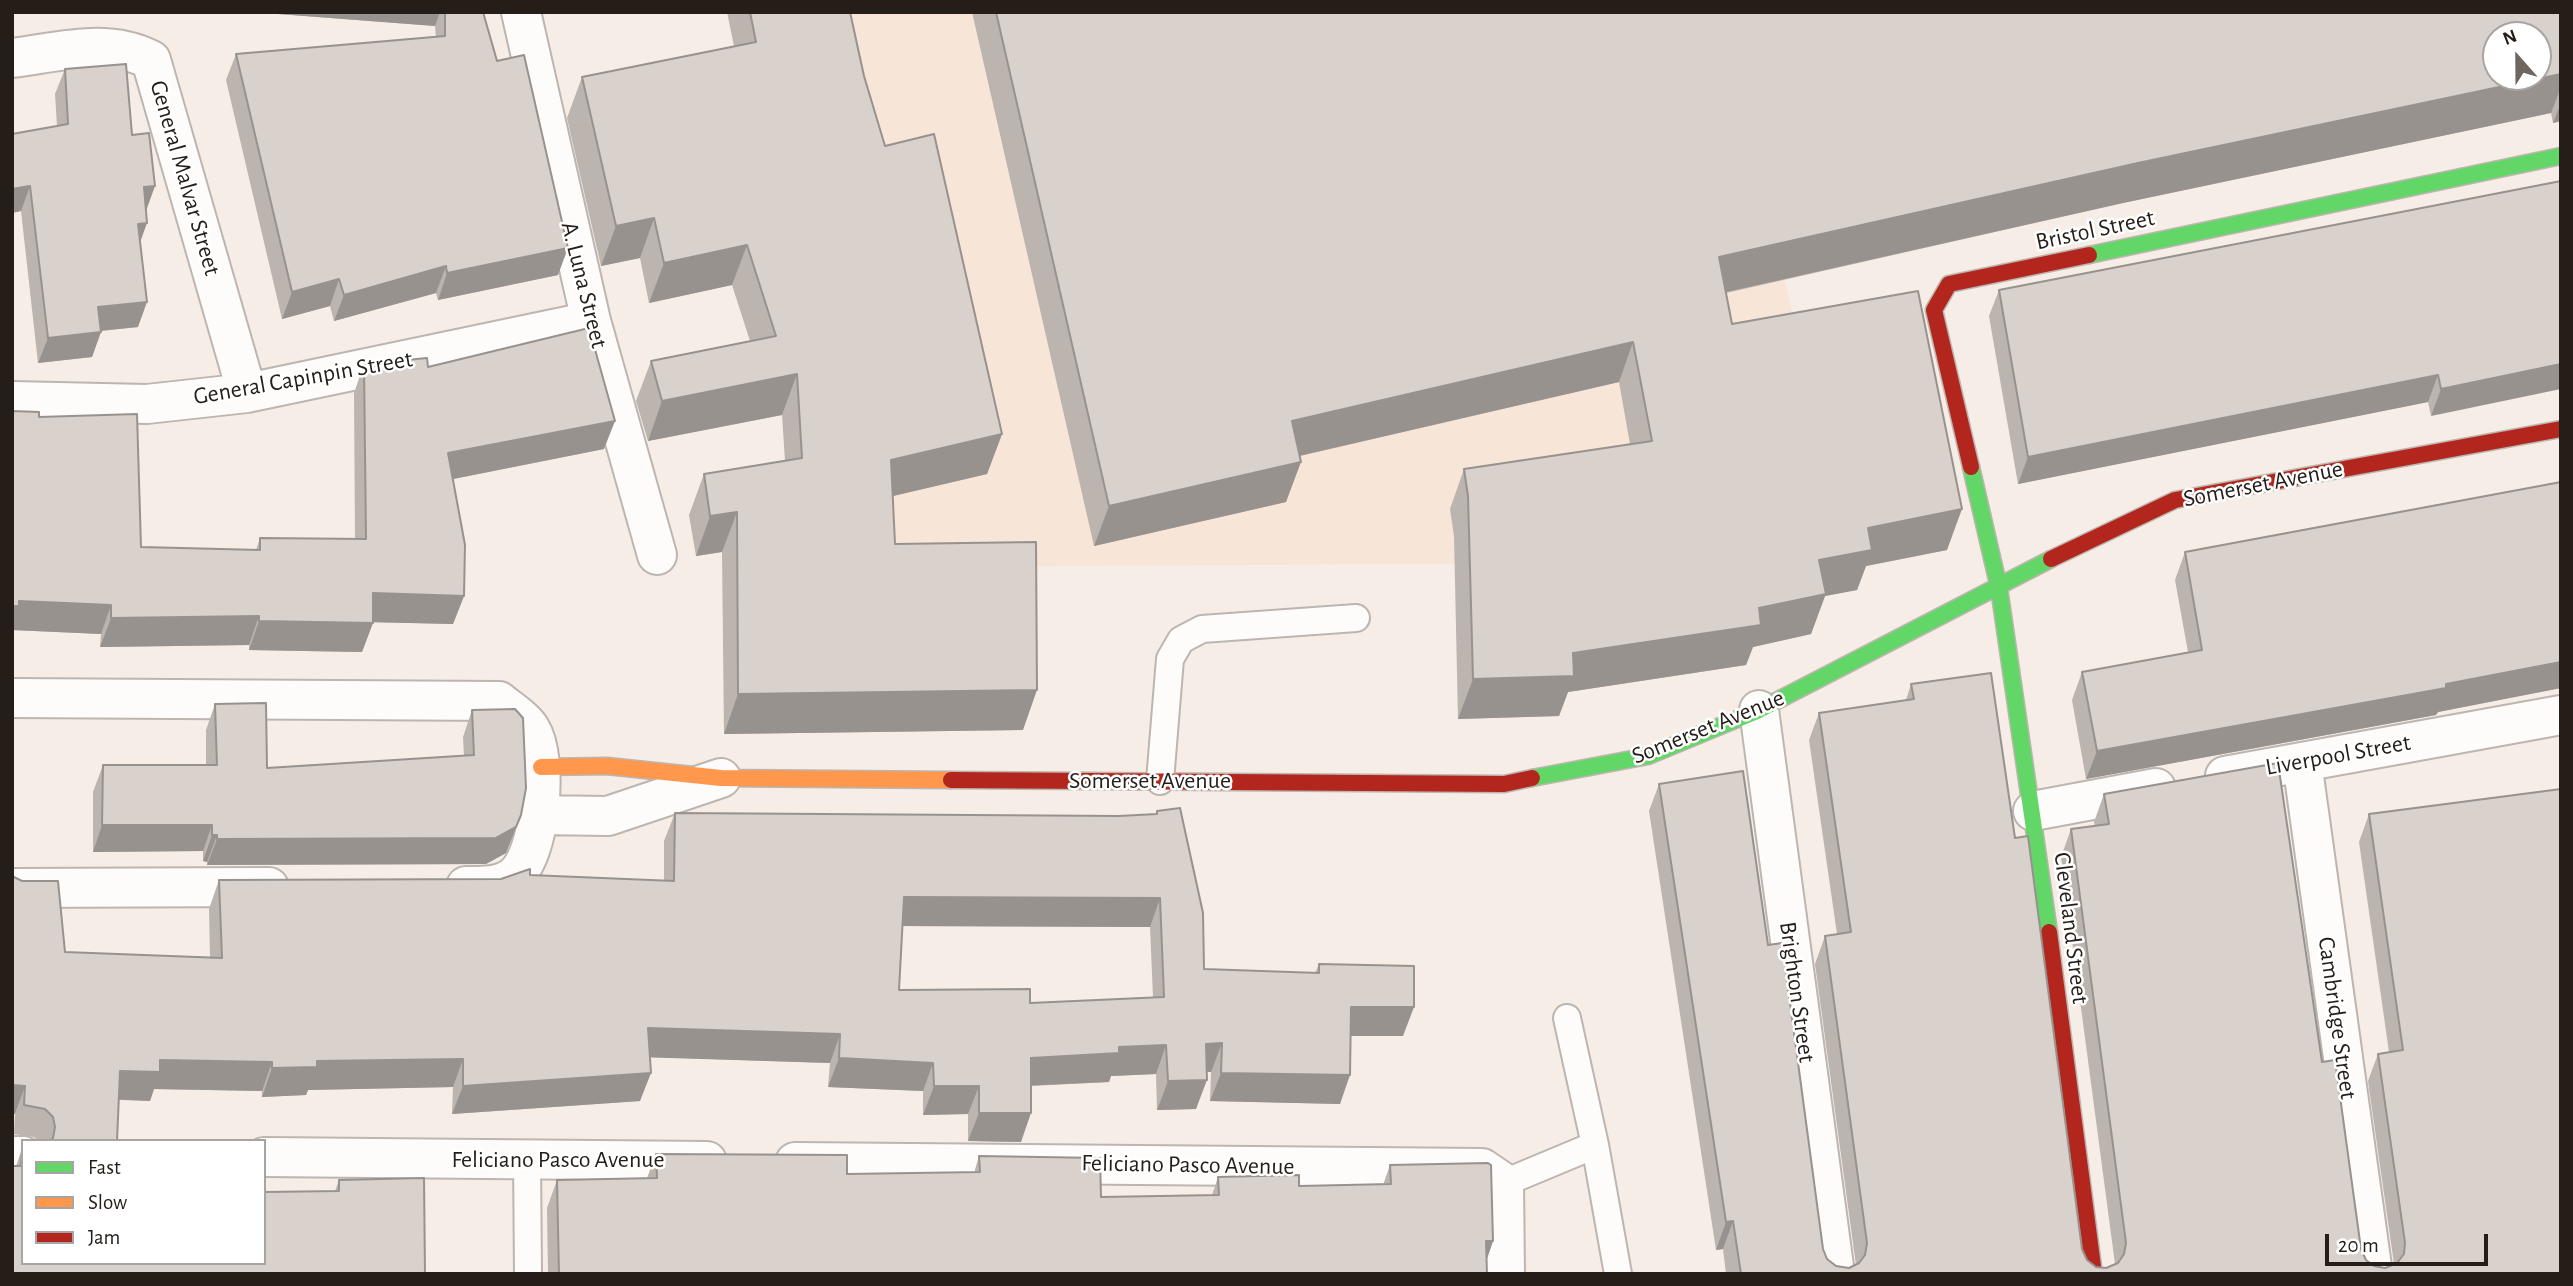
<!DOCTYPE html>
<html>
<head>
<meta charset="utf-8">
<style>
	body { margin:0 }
	#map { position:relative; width:2573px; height:1286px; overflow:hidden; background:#f6ede6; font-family:"Alegreya Sans",sans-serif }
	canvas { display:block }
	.frame { position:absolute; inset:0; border:14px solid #241d18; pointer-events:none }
	.legend { position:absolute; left:21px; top:1139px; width:245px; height:126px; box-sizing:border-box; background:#fff; border:2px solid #a7a5a3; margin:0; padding:9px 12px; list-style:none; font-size:21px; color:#241d18 }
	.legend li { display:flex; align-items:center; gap:14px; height:35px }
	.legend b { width:35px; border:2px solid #a7a5a3 }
	.north { position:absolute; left:2482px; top:21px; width:70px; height:70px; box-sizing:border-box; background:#fff; border:2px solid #a7a5a3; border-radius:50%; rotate:339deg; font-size:19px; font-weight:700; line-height:28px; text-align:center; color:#241d18 }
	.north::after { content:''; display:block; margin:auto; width:24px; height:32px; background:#6e6660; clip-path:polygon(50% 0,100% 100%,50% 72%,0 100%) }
	.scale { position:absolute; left:2325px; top:1234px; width:163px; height:32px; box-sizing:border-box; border:4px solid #241d18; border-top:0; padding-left:9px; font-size:21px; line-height:24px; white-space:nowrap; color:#241d18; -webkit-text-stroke:5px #fff; paint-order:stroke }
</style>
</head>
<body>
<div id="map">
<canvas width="2573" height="1286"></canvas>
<div class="frame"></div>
<ul class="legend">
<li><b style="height:9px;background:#63d668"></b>Fast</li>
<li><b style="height:9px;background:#ff974d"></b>Slow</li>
<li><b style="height:9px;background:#b3261e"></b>Jam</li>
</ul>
<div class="north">N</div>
<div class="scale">20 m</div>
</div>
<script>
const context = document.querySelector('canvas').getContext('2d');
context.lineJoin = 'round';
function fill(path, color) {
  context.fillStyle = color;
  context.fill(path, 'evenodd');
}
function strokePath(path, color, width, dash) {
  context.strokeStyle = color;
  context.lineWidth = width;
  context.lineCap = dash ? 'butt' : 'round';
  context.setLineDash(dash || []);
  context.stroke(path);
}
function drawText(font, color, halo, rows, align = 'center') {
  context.font = font + ' "Alegreya Sans",sans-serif';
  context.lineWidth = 5;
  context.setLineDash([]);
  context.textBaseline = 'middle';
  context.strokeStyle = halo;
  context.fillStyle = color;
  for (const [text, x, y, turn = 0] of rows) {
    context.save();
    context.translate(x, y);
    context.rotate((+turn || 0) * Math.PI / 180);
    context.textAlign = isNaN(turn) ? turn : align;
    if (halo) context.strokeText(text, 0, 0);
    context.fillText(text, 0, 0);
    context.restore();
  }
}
const built = new Path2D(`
	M780,12H2428L1757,156L1838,520L1568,563L889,567Z`);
const lane = new Path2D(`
	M1160,781L1170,659L1181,640L1202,629L1356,618
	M1567,1018L1595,1145
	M527,1159L528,1274
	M1504,1183L1595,1145L1618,1274`);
const street = new Path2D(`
	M521,12L591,321L657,555
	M12,58C59,52 108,37 151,60L247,393
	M12,401L147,404L247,393L591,321
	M12,698L499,701C508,709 525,719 531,730C549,759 541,857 513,877C499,887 481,886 466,886
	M1759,710L1835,1274
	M2302,762L2373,1274
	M2225,776L2561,715
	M2033,811L2156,788
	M538,815L608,816L721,778
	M12,888L269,887
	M12,1156H23
	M264,1157L707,1161
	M795,1162L1482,1168L1504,1183L1505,1274`);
const fast = new Path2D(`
	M2089,255L2561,156
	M1971,467L1999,588L2049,932
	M1532,778L1648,756L1759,710L2051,559`);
const slow = new Path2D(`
	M541,767L607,766L721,778L951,780`);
const jam = new Path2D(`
	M1971,467L1934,310L1949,284L2089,255
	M2051,559L2175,500L2561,429
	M951,780L1504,784L1532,778
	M2049,932L2094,1274`);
const wall = new Path2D(`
	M252,12H483L558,275L438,300L436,293L334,321L330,306L282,319L226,80L236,54L436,37L435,26Z
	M727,12H850L864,76L885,146L1002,434L987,474L893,496L895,544L1023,730L724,734L722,552L696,556L689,515L704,474L785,461L782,415L648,441L636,401L651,361L750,341L732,285L649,303L640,258L601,266L567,118L582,77L734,46Z
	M972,12H2561V121L2553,123L2551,113L2123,203L1726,293L1732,324L1947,550L1866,566L1857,590L1825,596L1811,634L1753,647L1746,665L1568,692L1559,716L1458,719L1454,536L1450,509L1464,469L1630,444L1619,382L1300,456L1286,502L1094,546Z
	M65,69L132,135L146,211L140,242L138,327L101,331L92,357L38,363L21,211L12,213V134L57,126L55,94Z
	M2561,181L2431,416L2428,402L2018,484L1989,316L1999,290Z
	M364,364L428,367L604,449L453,479L464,596L453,624L373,622L362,652L249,650V645L100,647L101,634L12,630V411L39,417L141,547L256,550L260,538L355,539L354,393Z
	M2561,482V688L2438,712L2436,715L2086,779L2072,700L2082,672L2188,652L2175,580L2185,552Z
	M1911,684L2015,838L2082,1249L2087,1260L2096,1267L2106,1268L2115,1264L2061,857L2071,829L2095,826L2094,822L2104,794L2322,1062L2361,1249L2366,1260L2374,1266L2385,1268L2394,1264L2368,1081L2378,1054L2389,1052L2359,842L2369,814L2561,1274H1726L1723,1249L1716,1250L1649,811L1659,784L1768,945L1823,1249L1827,1259L1836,1266L1849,1268L1856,1265L1815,964L1825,936L1837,934L1809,740L1819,713L1906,700Z
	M215,704L267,768L464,756L463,737L472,710L521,815L506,853L486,864L207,865V862L203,861V851L93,852V792L103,765H206V730Z
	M1157,811L1204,969L1315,973L1319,964L1403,1036H1351L1340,1104L1210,1101L1211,1072H1207L1196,1109L1157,1110L1156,1074L1111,1076L1109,1082L1031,1086L1021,1142L968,1141V1114L923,1115V1091L828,1087L830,1063L650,1057L640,1101L452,1114L453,1087L308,1090L306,1095L262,1097V1091L154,1089L150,1101L119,1100L117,1141H38L34,1137L14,1134L15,1114L65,952L210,957L209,909L219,880L501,879L530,875L664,881V841L675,813L1119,816L1156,814ZM902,926L1150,927L1153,997L1030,1003L899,990Z
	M22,1149L23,1263L335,1191L339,1180L424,1178L12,1274L16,1166Z
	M656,1154L847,1174L974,1173L979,1156L1101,1197L1212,1195L1218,1177L1299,1186L1383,1185L1390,1165L1493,1241L1487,1259V1274H548L547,1208L557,1180L647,1178Z`);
const shadedWall = new Path2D(`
	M252,12H440L435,26Z
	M2561,74V87L2551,113L2123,203L1704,297L1719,257L2138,163Z
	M2561,103V121L2553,123Z
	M30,186L21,211L12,213V189Z
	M155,186L146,211L144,187Z
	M654,218L640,258L601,266L616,226Z
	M147,223L138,248V224Z
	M747,245L732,285L649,303L664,263Z
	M568,248L558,275L438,300L447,273Z
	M446,266L436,293L334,321L344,295Z
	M339,279L330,306L282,319L292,292Z
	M147,302L138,327L89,332L98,307Z
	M101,332L92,357L38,363L48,338Z
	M1633,342L1619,382L1277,461L1292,421Z
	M2561,364V389L2431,416L2441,389Z
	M797,374L782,415L648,441L662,401Z
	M2438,375L2428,402L2018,484L2028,457Z
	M615,421L604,449L438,482L448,453Z
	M1002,434L987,474L876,500L891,460Z
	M1301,462L1286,502L1094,546L1109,506Z
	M1962,509L1947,550L1866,566L1857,590L1825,596L1811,634L1753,647L1746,665L1568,692L1559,716L1458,719L1473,679L1759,608L1819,560L1868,528Z
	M737,512L722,552L696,556L710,516Z
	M373,593L464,596L453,624L363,622Z
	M19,601L111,605L101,634L12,630V606Z
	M259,616L249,645L100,647L111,618Z
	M259,621L373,623L362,652L249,650Z
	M2561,662V688L2438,712L2436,715L2086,779L2097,751Z
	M1037,690L1023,730L724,734L738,694Z
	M521,815L506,853L486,864L207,865L217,839Z
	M102,825H212L203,851L93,852Z
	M212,835H217L207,862L203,861Z
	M904,897L1160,898L1150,927L893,926Z
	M1351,1007H1414L1403,1036H1341Z
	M648,1028L840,1034L830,1063L638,1057Z
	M1222,1043L1211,1072H1195L1206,1044Z
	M1166,1045L1156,1074L1111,1076L1109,1082L1020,1086L1031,1058L1119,1047Z
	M839,1058L933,1063L923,1091L828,1087Z
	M463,1059L453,1087L308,1090L306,1095L262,1097L272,1068L317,1061Z
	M160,1060L272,1062L262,1091L154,1089L150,1101L110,1099L120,1071Z
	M651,1073L640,1101L452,1114L463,1086Z
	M1221,1073L1350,1075L1340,1104L1210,1101Z
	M1207,1080L1196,1109L1157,1110L1168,1081Z
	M12,1085L25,1086L15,1114H12Z
	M934,1086H979L968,1114L923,1115Z
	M979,1113H1031L1021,1142L968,1141Z
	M1733,1221L1723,1249L1716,1250L1726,1222Z
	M1486,1241H1493L1483,1270Z`);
const building = new Path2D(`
	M445,12H483L497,61L524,55L568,248L447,273L446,266L344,295L339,279L292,292L236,54L445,36Z
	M750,12H850L864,76L885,146L934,134L1002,434L891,460L895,544L1036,542L1037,690L738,694L737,512L710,516L704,474L802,458L797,374L662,401L651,361L776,336L747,245L664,263L654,218L616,226L582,77L756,42Z
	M996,12H2561V74L2138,163L1719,257L1732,324L1918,291L1962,509L1868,528L1872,550L1819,560L1826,594L1759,608L1761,625L1573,653L1574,676L1473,679L1468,496L1464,469L1652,441L1633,342L1292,421L1301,462L1109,506ZM2496,35H2538V77H2496Z
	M126,64L132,135L149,133L155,186L144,187L147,223L138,224L147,302L98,307L101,332L48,338L30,186L12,189V134L68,124L65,69Z
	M2561,181V364L2441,389L2438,375L2028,457L1999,290Z
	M589,328L615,421L448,453L465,545L464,596L373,593V623L259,621V616L111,618V605L19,601V606H12V411L39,412V417L137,414L141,547L260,550V538L366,539L364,364L427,358L428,367Z
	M2561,482V662L2446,684V688L2097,751L2082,672L2202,650L2185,552Z
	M1991,673L2015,838L2028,836L2082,1249L2087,1260L2096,1267L2106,1268L2118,1263L2124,1254L2126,1243L2071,829L2109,824L2104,794L2278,763L2322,1062L2335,1060L2361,1249L2366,1260L2374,1266L2385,1268L2397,1263L2404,1254L2405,1243L2378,1054L2403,1050L2369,814L2561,789V1274H1741L1733,1221L1726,1222L1659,784L1743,771L1768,945L1782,943L1823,1249L1827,1259L1836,1266L1849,1268L1859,1263L1865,1255L1867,1243L1825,936L1851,932L1819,713L1914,699L1911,684Z
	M266,703L267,768L474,755L472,710L515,709L523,718L526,788L521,815L516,827L496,838L217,839V835H212V825H102L103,765H217L215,704Z
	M1180,808L1203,913L1204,969L1319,973V964L1414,966V1007H1351L1350,1075L1221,1073L1222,1043L1206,1044L1207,1080L1168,1081L1166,1045L1119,1047V1053L1031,1058V1113H979V1086H934L933,1063L839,1058L840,1034L648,1028L651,1073L463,1086V1059L317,1061V1067L272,1068V1062L160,1060V1072L120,1071L117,1141H50L53,1138L55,1127L53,1117L45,1109L24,1105L25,1086L12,1085V876L22,881H58L65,952L222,958L219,880L501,879L530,869V875L674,881L675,813L1119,816L1157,814V811ZM904,897L1160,898L1164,997L1030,1003V989L899,990Z
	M22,1149H23V1263H264V1192L339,1191V1180L424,1178L425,1274H12V1166H21Z
	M656,1154L847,1155V1174L980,1172L979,1156L1100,1158L1101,1197L1219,1195L1218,1177L1299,1175V1186L1391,1184L1390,1165L1488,1163L1491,1165L1493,1241H1486L1487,1274H559L557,1180L657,1178Z`);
const streetNames = [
	["General Malvar Street",185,178,74],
	["Bristol Street",2095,230,-12],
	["A. Luna Street",584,285,76],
	["General Capinpin Street",303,378,-10],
	["Somerset Avenue",2263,484,-11],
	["Somerset Avenue",1708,727,-22],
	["Liverpool Street",2338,755,-10],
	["Somerset Avenue",1150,781],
	["Cleveland Street",2071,928,83],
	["Brighton Street",1797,992,82],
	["Cambridge Street",2337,1018,82],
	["Feliciano Pasco Avenue",558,1160],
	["Feliciano Pasco Avenue",1188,1165,1]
];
fill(built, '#f7e5d7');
strokePath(lane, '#bdb5b0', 30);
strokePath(street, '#bdb5b0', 42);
strokePath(fast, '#bdb5b0', 19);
strokePath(slow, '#bdb5b0', 19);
strokePath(jam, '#bdb5b0', 19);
strokePath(lane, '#fefcfb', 26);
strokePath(street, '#fefcfb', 38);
strokePath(fast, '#63d668', 16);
strokePath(slow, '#ff974d', 16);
strokePath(jam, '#b3261e', 16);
fill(wall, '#bbb4af');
fill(shadedWall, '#98928e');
fill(building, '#d9d1cb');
strokePath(building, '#98928e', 2);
drawText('24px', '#241d18', '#fff', streetNames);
</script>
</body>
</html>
